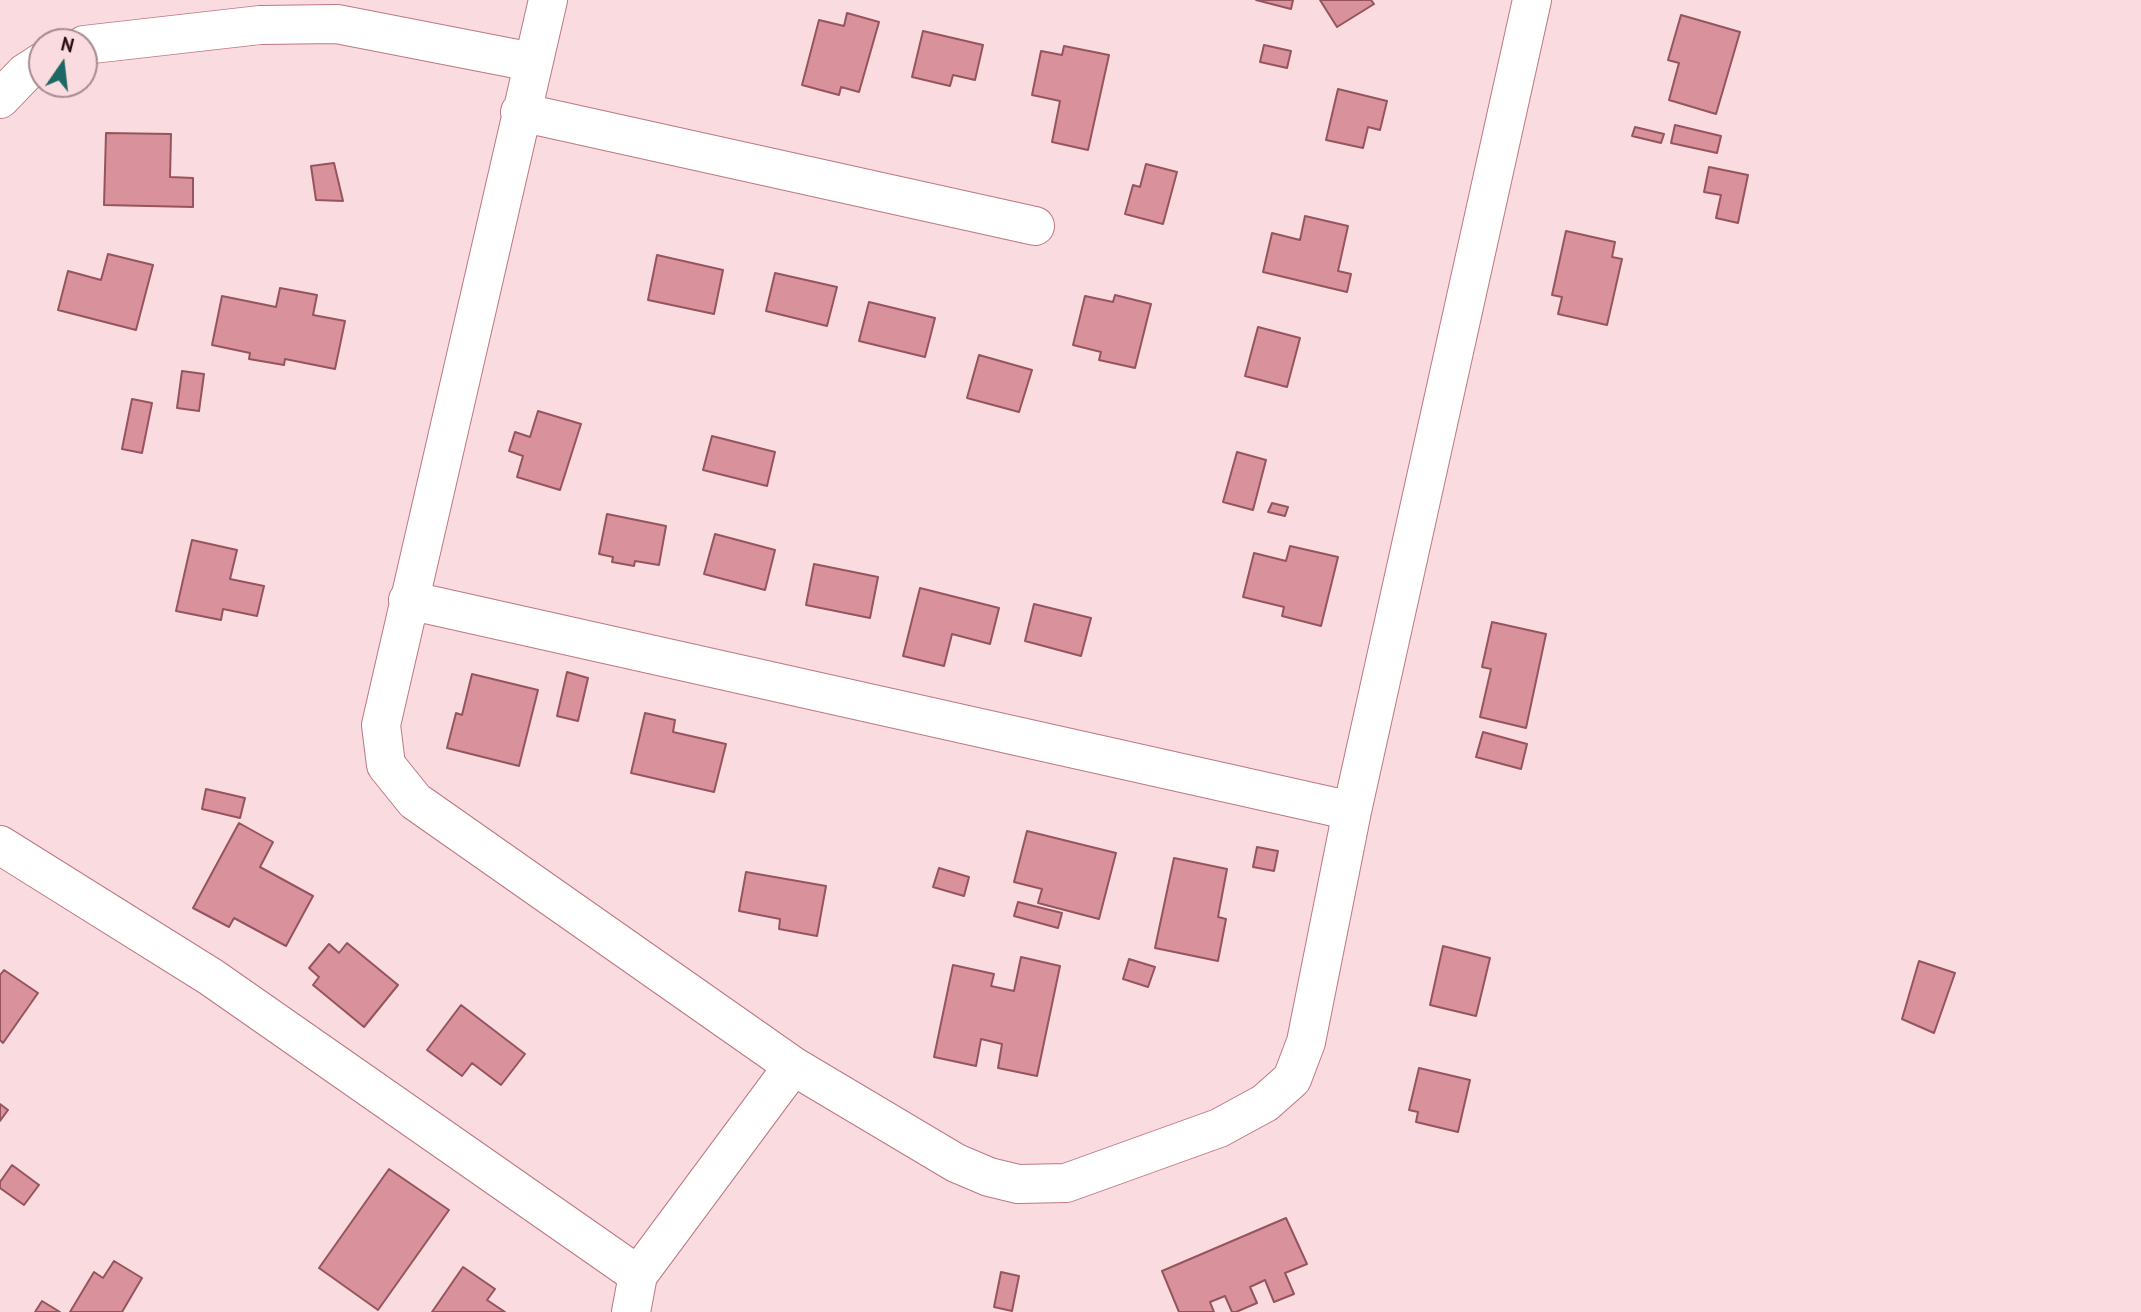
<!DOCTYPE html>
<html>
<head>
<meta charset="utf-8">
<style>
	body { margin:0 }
	#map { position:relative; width:2141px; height:1312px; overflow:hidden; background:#fadbdf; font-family:"PT Sans",sans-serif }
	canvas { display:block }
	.north { position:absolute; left:28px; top:28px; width:70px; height:70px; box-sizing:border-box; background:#fadbdf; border:2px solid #a78a8f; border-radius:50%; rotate:14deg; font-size:19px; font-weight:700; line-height:28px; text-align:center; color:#2b1116 }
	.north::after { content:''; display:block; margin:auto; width:24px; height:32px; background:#1c6864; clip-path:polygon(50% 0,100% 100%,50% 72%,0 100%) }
</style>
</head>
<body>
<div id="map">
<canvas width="2141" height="1312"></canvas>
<div class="north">N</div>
</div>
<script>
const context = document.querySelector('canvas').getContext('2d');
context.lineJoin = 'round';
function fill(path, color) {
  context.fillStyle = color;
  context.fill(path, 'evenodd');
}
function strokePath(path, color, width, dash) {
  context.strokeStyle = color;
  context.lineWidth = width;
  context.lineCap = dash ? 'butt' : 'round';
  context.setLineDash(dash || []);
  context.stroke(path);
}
const building = new Path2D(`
	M1256,0H1293L1291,9Z
	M1320,0H1371L1374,4L1337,27Z
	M847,13L879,22L859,92L841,87L839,95L802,85L819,20L844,26Z
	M1681,15L1740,32L1716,114L1669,100L1679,63L1668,60Z
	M923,31L983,45L975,80L953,75L950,86L912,77Z
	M1264,45L1291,51L1287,68L1260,62Z
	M1064,46L1109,55L1088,150L1052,142L1060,101L1032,95L1041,51L1062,55Z
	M1338,89L1387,101L1380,130L1368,127L1363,148L1326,140Z
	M1675,125L1721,136L1717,153L1671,143Z
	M1635,127L1664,134L1661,143L1632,136Z
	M106,133L171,134L170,177L193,178V207L104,205Z
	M334,163L343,201L316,200L311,166Z
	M1146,164L1177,172L1163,224L1125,214L1133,185L1140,187Z
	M1709,167L1748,175L1738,223L1716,218L1721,195L1704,192Z
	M1305,216L1348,226L1338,271L1351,274L1347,292L1263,272L1272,233L1300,240Z
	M1566,231L1615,242L1612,257L1622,259L1607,325L1558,314L1562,297L1552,295Z
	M108,254L153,265L136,330L58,310L68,271L101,280Z
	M657,255L723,270L714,314L648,300Z
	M775,273L837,287L827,326L766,311Z
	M280,288L317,295L313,315L345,321L335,369L285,359L284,365L249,359L250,353L212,345L222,296L276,307Z
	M1115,295L1151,304L1135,368L1099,360L1101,352L1073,345L1085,296L1113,302Z
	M869,302L935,318L925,357L859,341Z
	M1258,327L1300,338L1287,387L1245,376Z
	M979,355L1032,370L1019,412L967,398Z
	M182,371L204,374L199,411L177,408Z
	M132,399L152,403L142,453L122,449Z
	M538,411L581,424L560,490L517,477L523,456L509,451L515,432L530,437Z
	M712,436L775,452L767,486L703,470Z
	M1237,452L1266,460L1253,510L1223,502Z
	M1272,503L1288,507L1285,516L1268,512Z
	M607,514L666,526L659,565L635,561L634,566L612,562L613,557L599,554Z
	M715,534L775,550L765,590L704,574Z
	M192,540L237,550L230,579L264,586L257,616L223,609L221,620L176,611Z
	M1290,546L1338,557L1321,626L1282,616L1284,607L1243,597L1254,553L1286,561Z
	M814,564L878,577L870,618L806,605Z
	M920,588L999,608L990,644L952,634L944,666L903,656Z
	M1034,604L1091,618L1081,656L1025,641Z
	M1492,622L1546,634L1526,728L1480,717L1491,669L1482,667Z
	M567,672L588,678L578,721L557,716Z
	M472,674L538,690L519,766L447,748L456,713L462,715Z
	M645,713L675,720L673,732L726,744L714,792L631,773Z
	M1483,732L1527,744L1521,769L1476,757Z
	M206,789L245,798L240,818L202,809Z
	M239,823L273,842L260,867L313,896L286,946L234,918L229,927L193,908Z
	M1027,831L1116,853L1099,919L1038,903L1042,889L1014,882Z
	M1257,847L1278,851L1274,871L1253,867Z
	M1174,858L1227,869L1218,917L1226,919L1218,961L1155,948Z
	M939,868L969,877L964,896L933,887Z
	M746,872L826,886L817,936L779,929L780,919L739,911Z
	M1018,902L1062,913L1058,928L1014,916Z
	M347,943L398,985L364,1027L313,985L319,977L309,968L329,944L339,953Z
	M1443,946L1490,958L1476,1016L1430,1005Z
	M1021,957L1060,966L1037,1076L998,1068L1002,1044L981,1039L976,1066L934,1057L953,965L994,974L991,986L1014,991Z
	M1129,959L1155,967L1148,987L1123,979Z
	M1919,961L1955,973L1934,1033L1902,1019Z
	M4,970L38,993L3,1043L0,1040V975Z
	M461,1005L525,1054L501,1085L472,1063L462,1076L427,1050Z
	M1419,1068L1470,1080L1458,1132L1416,1122L1418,1112L1409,1110Z
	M0,1104L8,1110L0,1121Z
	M12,1165L39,1185L24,1205L0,1188V1182Z
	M389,1169L449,1210L378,1310L319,1268Z
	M1286,1218L1307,1264L1285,1273L1294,1294L1274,1302L1265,1280L1250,1287L1257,1303L1236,1312H1232L1225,1296L1210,1302L1214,1312H1179L1162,1271Z
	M114,1261L142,1278L122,1312H70L94,1272L103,1278Z
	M463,1267L495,1289L487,1300L505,1312H432Z
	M1001,1272L1019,1276L1012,1311L994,1307Z
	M42,1301L60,1312H35Z`);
const minor = new Path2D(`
	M548,0L381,725L386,765L415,801L793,1066L956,1163L989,1177L1018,1184L1066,1183L1219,1128L1265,1103L1292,1079L1306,1042L1352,811L1532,0
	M84,45L260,25L337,24L532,62
	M0,99L25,73L42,62
	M520,112L1035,226
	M408,600L1352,811
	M0,845L211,977L638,1275
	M631,1312L638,1275L793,1066`);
fill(building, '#d9929c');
strokePath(building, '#95545e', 2);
strokePath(minor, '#bd7882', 40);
strokePath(minor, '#fff', 38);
</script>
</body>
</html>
